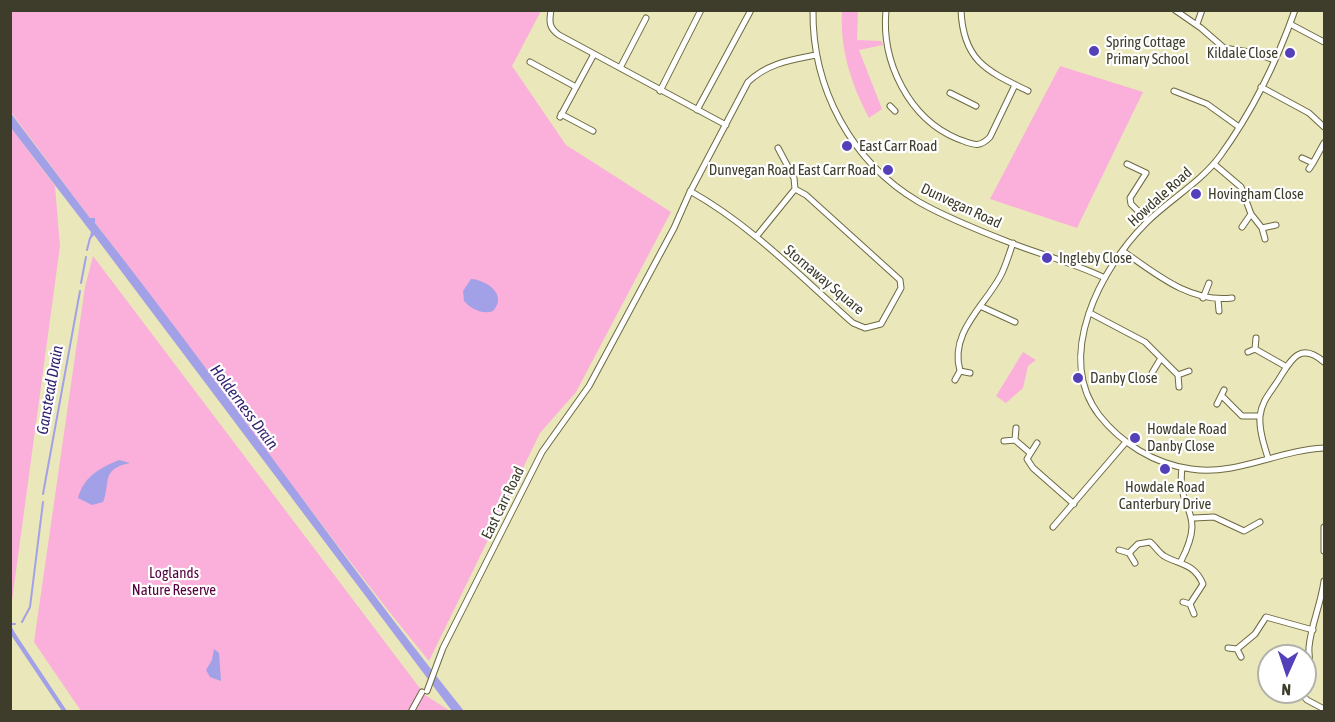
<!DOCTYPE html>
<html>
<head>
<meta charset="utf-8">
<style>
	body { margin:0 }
	#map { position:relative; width:1335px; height:722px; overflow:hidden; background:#eae7ba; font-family:"Asap Condensed",sans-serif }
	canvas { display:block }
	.frame { position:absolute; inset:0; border:12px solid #3e3d2b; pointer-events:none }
	.north { position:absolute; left:1257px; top:644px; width:60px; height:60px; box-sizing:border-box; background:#fff; border:2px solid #b2b1aa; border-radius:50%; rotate:183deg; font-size:16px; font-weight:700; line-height:24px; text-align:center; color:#3e3d2b }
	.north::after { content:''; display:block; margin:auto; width:21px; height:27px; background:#5441b9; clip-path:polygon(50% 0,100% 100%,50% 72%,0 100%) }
</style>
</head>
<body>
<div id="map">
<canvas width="1335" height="722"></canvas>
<div class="frame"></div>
<div class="north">N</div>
</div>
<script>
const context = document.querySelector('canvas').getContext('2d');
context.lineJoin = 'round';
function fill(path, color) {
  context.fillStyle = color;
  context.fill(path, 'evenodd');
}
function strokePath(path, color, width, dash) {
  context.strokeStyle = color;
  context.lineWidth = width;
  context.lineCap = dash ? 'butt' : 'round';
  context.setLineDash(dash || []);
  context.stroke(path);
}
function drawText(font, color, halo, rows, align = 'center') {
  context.font = font + ' "Asap Condensed",sans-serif';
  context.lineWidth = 4.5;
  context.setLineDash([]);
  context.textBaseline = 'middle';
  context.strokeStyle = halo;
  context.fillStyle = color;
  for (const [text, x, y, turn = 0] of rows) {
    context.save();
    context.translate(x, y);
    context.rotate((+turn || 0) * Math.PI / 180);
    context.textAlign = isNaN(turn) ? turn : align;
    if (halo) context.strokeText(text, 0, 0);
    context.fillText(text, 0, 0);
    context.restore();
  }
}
const green = new Path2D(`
	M842,10L858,11L857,40L881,41L883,45L859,50L882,109L869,118C851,83 840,51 842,10Z
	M10,11H541L512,66L566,145L671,212L576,392L540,433L429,661C312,518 208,367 95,223V219L90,218L11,112Z
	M1060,66L1143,92L1077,228L990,199Z
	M11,128L55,186L60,246L11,608Z
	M93,256L425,695L450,711H81L34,642L85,287Z
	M1023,352L1036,360L1028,366L1023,388L1006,403L996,396Z`);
const water = new Path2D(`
	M10,112L90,218H95V223C221,383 336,550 464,711H452L94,235L89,241L91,232L11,128Z
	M471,279C487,280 508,295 493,311C483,315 471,309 464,301L463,291Z
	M119,460L130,463C100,469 111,483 103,502L92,505L78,498C84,476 100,468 119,460Z
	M11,626L17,636L67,711H62L11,635Z
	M214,649L219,653L221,681L210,677L206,670L212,660Z`);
const stream = new Path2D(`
	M87,250L90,238
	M81,283L86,257
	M43,494L80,291
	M22,622L30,607L43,502
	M10,624H15`);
const minor = new Path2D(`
	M551,10C549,22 549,28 559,35L726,125
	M813,10C812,88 851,162 919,202C947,218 980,231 1011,243C1042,255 1074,263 1105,278
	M886,10C881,62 909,119 958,139C972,144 979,149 990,137L1015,85
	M961,10C963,61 987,71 1028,91
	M1175,10L1201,28L1224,48L1256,53L1274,60
	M1295,10C1277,61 1252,112 1220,156C1200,183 1170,199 1146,223C1101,268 1054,356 1099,415C1121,443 1154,464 1191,469C1236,476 1279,450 1324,448
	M1197,24L1202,10
	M1290,24L1324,42
	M530,62L576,87
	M620,68L646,18
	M1261,87L1309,113L1324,127
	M660,91L701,10
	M1174,91L1207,104L1239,127
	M950,93L976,106
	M890,106L895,111
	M697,110L751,10
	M561,114L593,131
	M560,117L594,54
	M1302,158L1313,163L1309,169
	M1313,163L1324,143
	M1127,164L1146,173L1130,198L1131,204L1148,221
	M1214,164L1241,187L1251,214L1262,228L1265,239
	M690,191C751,225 801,277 853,323L865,328L881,324L901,288L900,280L806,195L795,189
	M1242,227L1251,214
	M1262,228L1276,225
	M756,237L795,189L794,178L778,148
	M1123,251C1156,274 1190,303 1232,298
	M1203,298L1209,283
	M1218,300L1219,311
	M980,306L1015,322
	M1090,313L1145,342L1178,375
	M1255,349L1285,366
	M1248,352L1255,349L1256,338
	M960,371C949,332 985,306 1001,275C1006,265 1009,254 1013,243
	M1152,373L1161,358
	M955,380L960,371L970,373
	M1179,387L1178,375L1189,371
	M1223,397L1242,416H1260
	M1217,404L1224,390
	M1015,440L1029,452
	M1004,441L1015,440L1016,428
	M1037,443L1027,459L1033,468L1074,504
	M1268,458C1264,445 1259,430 1260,416C1262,400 1271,392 1279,379C1291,360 1300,341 1324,362
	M1194,518L1214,517L1244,531L1260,522
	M1053,527L1126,442
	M1324,527V551
	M1119,550L1129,553L1135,563
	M1129,553L1138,544L1150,542C1155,546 1158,552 1164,556C1180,565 1194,563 1203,584L1190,604
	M1181,561C1208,509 1176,513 1182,468
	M1183,602L1190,604L1194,614
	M1228,648L1237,649L1241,657
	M1237,649L1255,634L1266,617L1313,630
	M1305,674C1313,665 1308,657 1309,647C1311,625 1321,604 1324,581
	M427,691L443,648L542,452L589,386L674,228L689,194L748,82C768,63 791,60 816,55
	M1300,692L1307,700L1324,709
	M411,712L422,692`);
const markers = [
	[1094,51,6,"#5441b9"],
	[1290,53,6,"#5441b9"],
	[847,146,6,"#5441b9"],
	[888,170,6,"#5441b9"],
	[1196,194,6,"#5441b9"],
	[1047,258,6,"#5441b9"],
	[1078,378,6,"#5441b9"],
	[1135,438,6,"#5441b9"],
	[1165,469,6,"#5441b9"]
];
const poiNames = [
	["Spring Cottage",1106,42],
	["Primary School",1106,59],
	["Kildale Close",1278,53,"right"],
	["East Carr Road",859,146],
	["Dunvegan Road East Carr Road",876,170,"right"],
	["Hovingham Close",1208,194],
	["Ingleby Close",1059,258],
	["Danby Close",1090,378],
	["Howdale Road",1147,429],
	["Danby Close",1147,446],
	["Howdale Road",1165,487,"center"],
	["Canterbury Drive",1165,504,"center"]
];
const streetNames = [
	["Howdale Road",1160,197,-42],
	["Dunvegan Road",961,206,25],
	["Stornaway Square",824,280,40],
	["East Carr Road",503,503,-64]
];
const parkNames = [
	["Loglands",174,573],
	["Nature Reserve",174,590]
];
const waterNames = [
	["Ganstead Drain",50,390,-80],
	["Holderness Drain",244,407,53]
];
fill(green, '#fab0da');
fill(water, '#a2a0e7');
strokePath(stream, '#a2a0e7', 2);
strokePath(minor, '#6d6941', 7);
strokePath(minor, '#fff', 5);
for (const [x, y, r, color] of markers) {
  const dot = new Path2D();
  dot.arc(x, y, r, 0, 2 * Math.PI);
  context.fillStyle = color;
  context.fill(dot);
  strokePath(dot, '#fff', 2);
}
drawText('15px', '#3e3d2b', '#fff', poiNames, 'left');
drawText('15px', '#3e3d2b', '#fff', streetNames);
drawText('15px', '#56003d', '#fff', parkNames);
drawText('italic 16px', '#2e1f6f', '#fff', waterNames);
</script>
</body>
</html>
